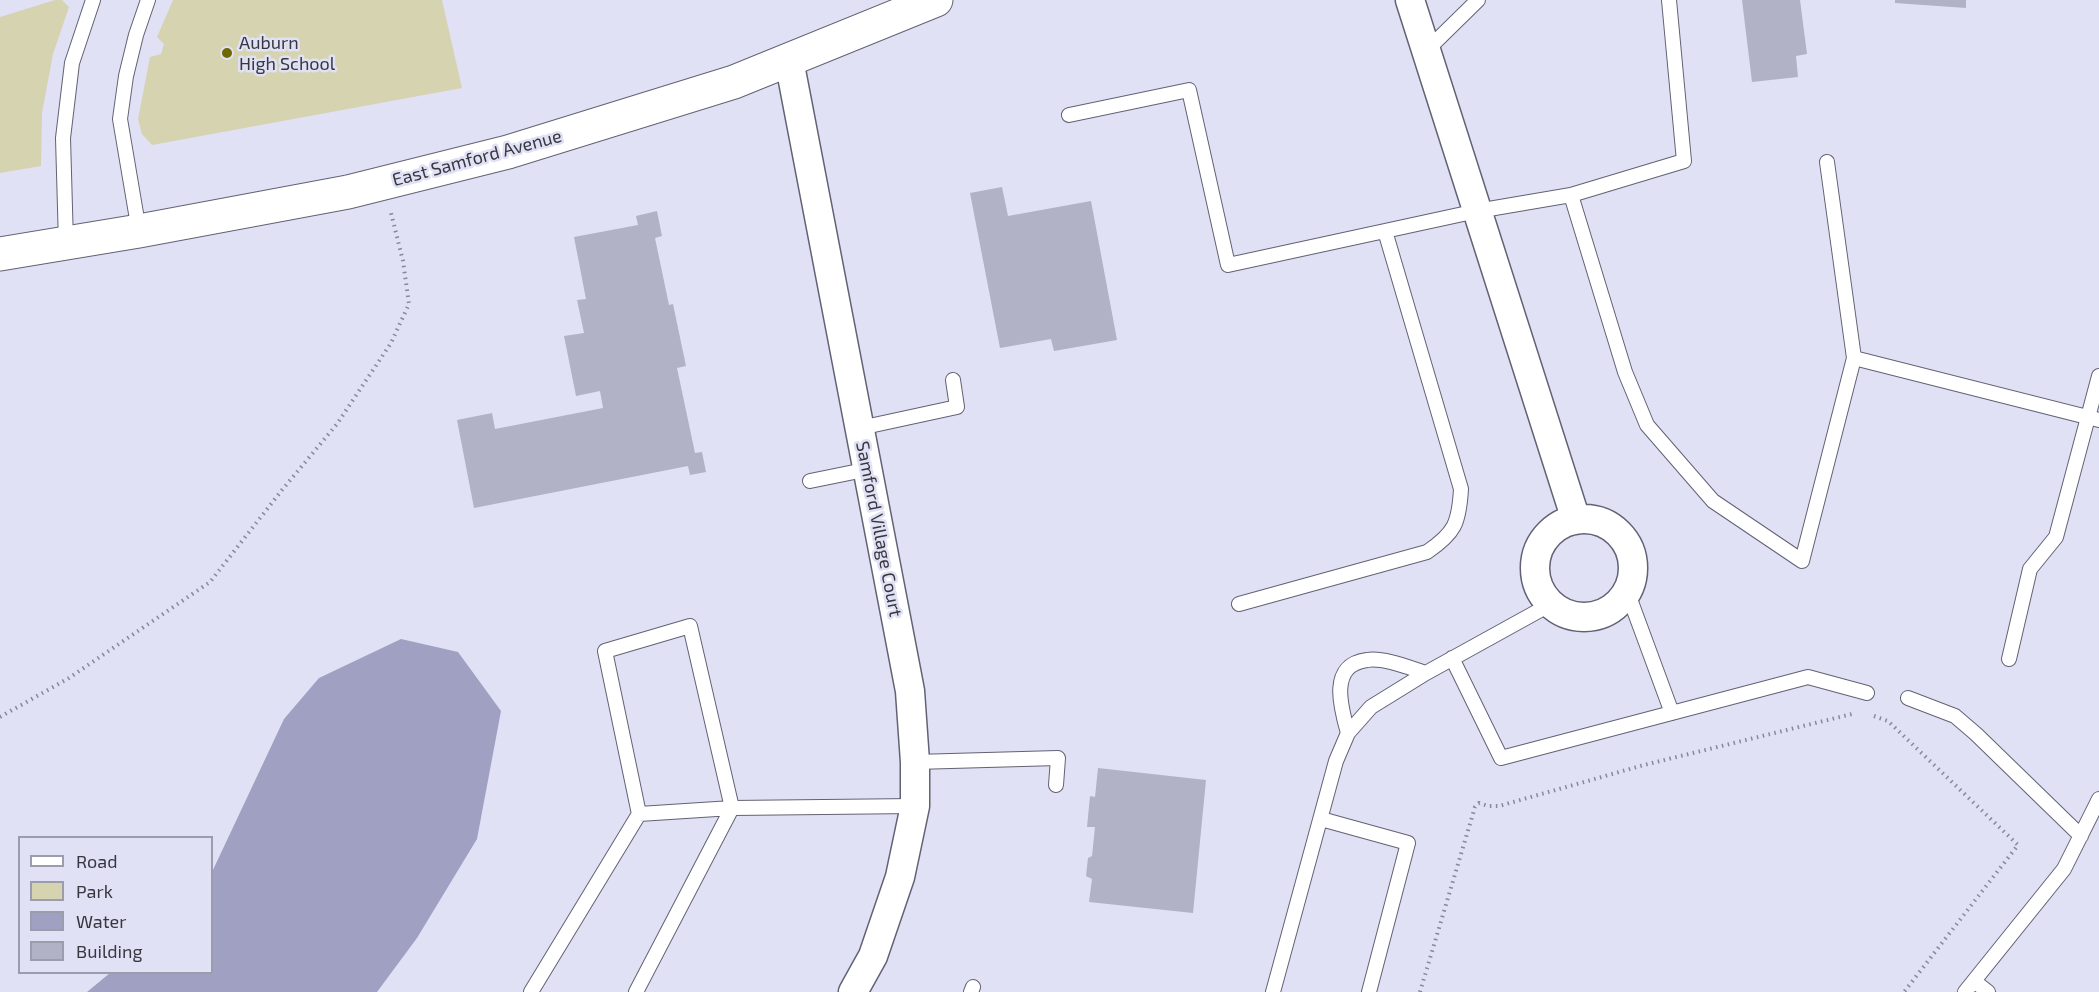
<!DOCTYPE html>
<html>
<head>
<meta charset="utf-8">
<style>
	body { margin:0 }
	#map { position:relative; width:2099px; height:992px; overflow:hidden; background:#e0e1f5; font-family:"Exo 2",sans-serif }
	canvas { display:block }
	.legend { position:absolute; left:18px; top:836px; width:195px; height:138px; box-sizing:border-box; background:#e0e1f5; border:2px solid #9c9dac; margin:0; padding:8px 10px; list-style:none; font-size:18px; color:#37373f }
	.legend li { display:flex; align-items:center; gap:12px; height:30px }
	.legend b { width:30px; border:2px solid #9c9dac }
</style>
</head>
<body>
<div id="map">
<canvas width="2099" height="992"></canvas>
<ul class="legend">
<li><b style="height:8px;background:#fff"></b>Road</li>
<li><b style="height:16px;background:#d5d3b0"></b>Park</li>
<li><b style="height:16px;background:#9fa0c2"></b>Water</li>
<li><b style="height:16px;background:#b2b2c6"></b>Building</li>
</ul>
</div>
<script>
const context = document.querySelector('canvas').getContext('2d');
context.lineJoin = 'round';
function fill(path, color) {
  context.fillStyle = color;
  context.fill(path, 'evenodd');
}
function strokePath(path, color, width, dash) {
  context.strokeStyle = color;
  context.lineWidth = width;
  context.lineCap = dash ? 'butt' : 'round';
  context.setLineDash(dash || []);
  context.stroke(path);
}
function drawText(font, color, halo, rows, align = 'center') {
  context.font = font + ' "Exo 2",sans-serif';
  context.lineWidth = 5;
  context.setLineDash([]);
  context.textBaseline = 'middle';
  context.strokeStyle = halo;
  context.fillStyle = color;
  for (const [text, x, y, turn = 0] of rows) {
    context.save();
    context.translate(x, y);
    context.rotate((+turn || 0) * Math.PI / 180);
    context.textAlign = isNaN(turn) ? turn : align;
    if (halo) context.strokeText(text, 0, 0);
    context.fillText(text, 0, 0);
    context.restore();
  }
}
const green = new Path2D(`
	M55,0H62L69,7L53,54L42,113L41,166L0,173V17Z
	M173,0H442L462,88L152,145L142,134L138,119L150,57L161,54L164,44L157,37Z`);
const water = new Path2D(`
	M401,639L458,652L501,711L477,839L417,938L377,992H87L110,973L212,972V872L284,719L319,678Z`);
const building = new Path2D(`
	M1742,0H1800L1807,54L1796,56L1798,77L1752,82Z
	M1895,0H1966V8L1895,3Z
	M1002,187L1008,216L1091,201L1117,340L1054,351L1051,339L1000,348L970,193Z
	M657,211L662,236L655,238L669,305L673,304L686,366L677,368L695,453L702,452L706,472L690,475L688,466L474,508L457,420L492,413L495,429L603,408L600,391L576,396L564,336L584,333L577,300L586,299L574,237L638,225L636,216Z
	M1098,768L1206,780L1193,913L1089,902L1092,879L1086,876L1088,858L1092,856L1095,827H1087L1090,796L1095,797Z`);
const path = new Path2D(`
	M1874,716L1888,721L2018,845L1904,992
	M0,717L69,678L210,582L282,490L337,424L391,343L409,304L403,261L391,213
	M1420,992L1475,807L1479,803L1488,806H1499L1644,765L1852,714`);
const lane = new Path2D(`
	M1427,50L1478,0
	M1069,115L1189,90L1228,265L1477,211L1571,195L1684,161L1669,0
	M1827,162L1854,358L2099,420
	M1571,195L1625,372L1647,425L1713,501L1802,561L1854,358
	M139,231L120,119L126,76L136,35L148,0
	M66,243L63,138L72,63L93,0
	M860,428L957,407L953,380
	M810,481L869,469
	M1627,591L1672,713
	M1239,604L1427,552C1455,533 1459,523 1461,489L1385,231
	M1452,658L1501,758L1808,677L1867,693
	M2009,659L2030,569L2056,537L2099,376
	M1908,698L1955,716L1976,734L2081,836
	M1348,733C1341,708 1328,665 1367,660C1383,657 1410,668 1426,673
	M915,762L1058,758L1056,785
	M1321,819L1408,843L1369,992
	M1974,981L1988,992
	M531,992L639,814L732,808L915,806
	M636,992L732,808L690,626L605,651L639,814
	M971,992L973,987
	M1273,992L1336,761L1348,733L1371,707L1426,673L1551,604
	M1965,992L2064,869L2099,799`);
const street = new Path2D(`
	M1410,0L1576,520
	M789,60L910,691L915,762V806L900,877L873,956L853,992
	M1535 568a49 49 0 1 1 98 0a49 49 0 1 1-98 0Z`);
const secondary = new Path2D(`
	M0,254L139,231L348,192L508,152L734,82L936,0`);
const markers = [
	[227,53,6,"#6f6800"]
];
const poiNames = [
	["Auburn",239,43],
	["High School",239,64]
];
const streetNames = [
	["East Samford Avenue",477,158,-15],
	["Samford Village Court",879,529,79]
];
fill(green, '#d5d3b0');
fill(water, '#9fa0c2');
fill(building, '#b2b2c6');
strokePath(lane, '#616273', 16);
strokePath(street, '#616273', 31);
strokePath(secondary, '#616273', 35);
strokePath(path, '#888896', 4, [1.5, 4.5]);
strokePath(lane, '#fff', 14);
strokePath(street, '#fff', 28);
strokePath(secondary, '#fff', 33);
for (const [x, y, r, color] of markers) {
  const dot = new Path2D();
  dot.arc(x, y, r, 0, 2 * Math.PI);
  context.fillStyle = color;
  context.fill(dot);
  strokePath(dot, '#e0e1f5', 2);
}
drawText('18px', '#37373f', '#e0e1f5', poiNames, 'left');
drawText('18px', '#37373f', '#e0e1f5', streetNames);
</script>
</body>
</html>
